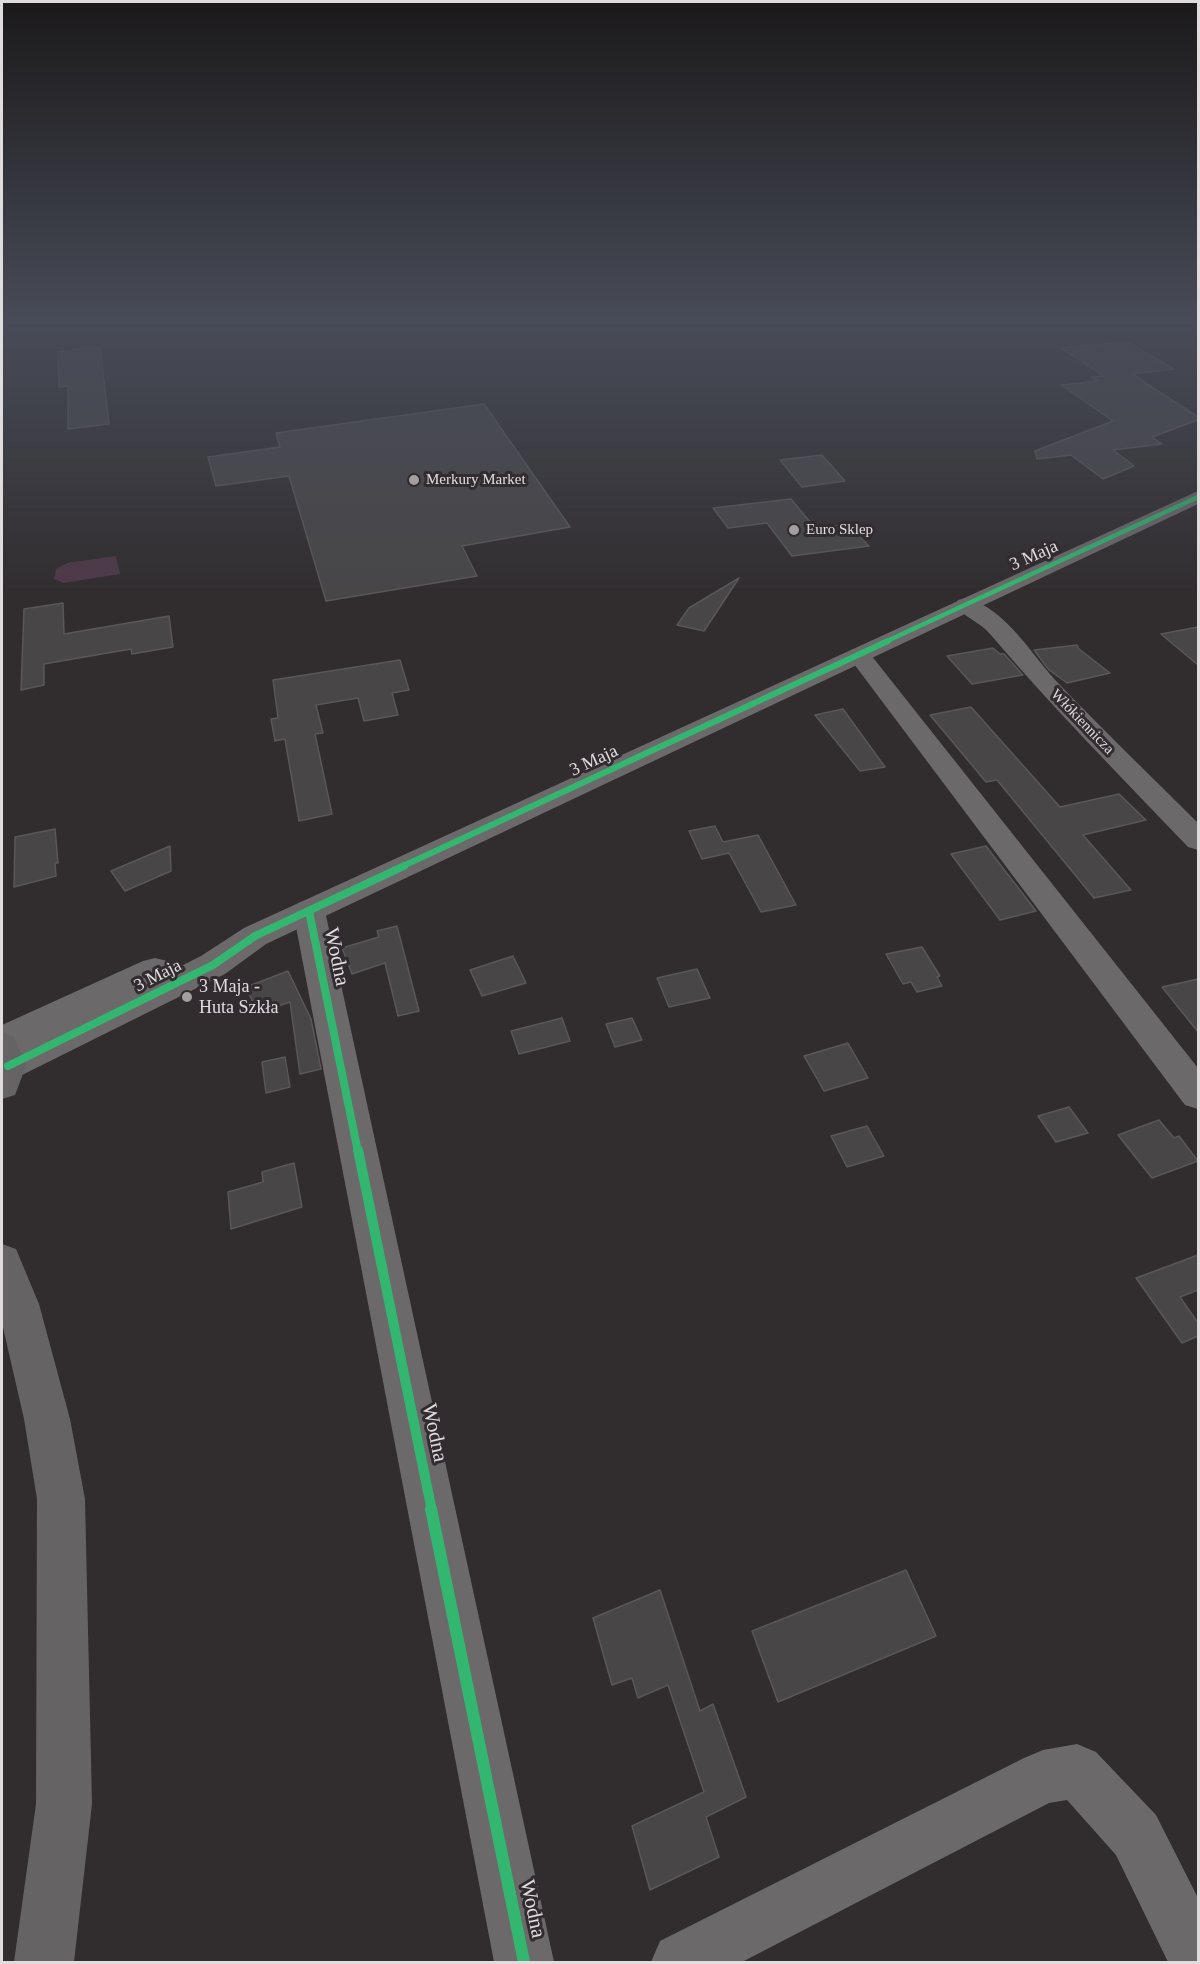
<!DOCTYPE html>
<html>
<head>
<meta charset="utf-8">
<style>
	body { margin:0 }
	#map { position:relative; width:1200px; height:1964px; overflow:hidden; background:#312d2f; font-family:Georgia,serif }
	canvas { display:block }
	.frame { position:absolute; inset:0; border:3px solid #e0dcde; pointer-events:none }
</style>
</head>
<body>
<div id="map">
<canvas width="1200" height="1964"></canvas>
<div class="frame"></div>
</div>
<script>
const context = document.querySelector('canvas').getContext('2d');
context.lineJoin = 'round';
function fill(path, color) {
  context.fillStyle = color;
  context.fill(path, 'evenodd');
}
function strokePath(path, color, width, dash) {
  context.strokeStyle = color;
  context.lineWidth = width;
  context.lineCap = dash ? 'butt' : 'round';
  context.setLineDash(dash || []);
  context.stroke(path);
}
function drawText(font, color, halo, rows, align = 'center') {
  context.font = font + ' Georgia,serif';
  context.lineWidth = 6;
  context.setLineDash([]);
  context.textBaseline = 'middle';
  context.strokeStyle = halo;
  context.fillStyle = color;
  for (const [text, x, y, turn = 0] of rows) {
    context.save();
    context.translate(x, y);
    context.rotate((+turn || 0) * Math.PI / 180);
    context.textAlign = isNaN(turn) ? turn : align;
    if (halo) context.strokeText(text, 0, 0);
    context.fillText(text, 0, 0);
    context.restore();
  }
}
const green = new Path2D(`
	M116,556L120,574L63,583L54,579L56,569L67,563Z`);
const building = new Path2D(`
	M1127,342L1174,369L1132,374L1198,417V420L1152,437L1162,444L1113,450L1134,466L1103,479L1071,455L1037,459L1035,451L1113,421L1061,385L1098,381L1091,377L1104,376L1061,348Z
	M100,347L109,424L68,429V386L59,387L58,352Z
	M484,404L570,527L462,546L477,576L326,601L289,476L216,486L208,457L280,447L276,433Z
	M822,455L845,481L802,487L780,460Z
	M791,499L816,529L847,524L869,546L792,556L767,523L728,528L713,508Z
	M739,578L704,631L677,625L689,608Z
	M63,603L64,634L169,616L173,647L132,654L131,649L44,664V685L21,690L24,609Z
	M1198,627V665L1161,634Z
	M1077,645L1079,649L1110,673L1067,683L1049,670L1034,650Z
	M993,648L1000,654H1004L1023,675L972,684L947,656Z
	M400,660L409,690L392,693L398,715L364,721L358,698L316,705L323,733L315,734L332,814L299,821L285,739L275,741L271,719L278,718L273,680Z
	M971,707L1060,807L1119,794L1146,820L1083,835L1131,890L1094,898L997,780L986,782L930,715Z
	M843,709L885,767L860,771L815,715Z
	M715,826L723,842L758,835L796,905L761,912L729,853L702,859L689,831Z
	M55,829L58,863H55L56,876L14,887L15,837Z
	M170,846L171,871L125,891L111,871Z
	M986,846L1036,911L1000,920L951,854Z
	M397,926L419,1011L398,1016L385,963L352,974L342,948L379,937L377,931Z
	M922,947L940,976L937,977L942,986L917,992L911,982L903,984L886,954Z
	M513,956L526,983L482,996L470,970Z
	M697,969L710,998L669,1007L657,978Z
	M288,971L311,1019L321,1069L300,1074L290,1002L273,1008L270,1001L255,1007L246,987Z
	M1198,979V1032L1162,987Z
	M562,1018L570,1041L519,1054L511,1031Z
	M632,1018L642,1040L615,1047L606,1024Z
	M848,1043L868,1078L824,1091L804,1056Z
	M285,1057L290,1087L266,1093L262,1062Z
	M1069,1107L1088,1133L1056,1142L1038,1116Z
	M1159,1120L1174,1138L1179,1136L1198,1161L1152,1178L1118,1135Z
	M867,1126L884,1156L847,1167L831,1136Z
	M294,1163L302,1207L231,1229L228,1192L263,1182L262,1172Z
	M1198,1255V1290L1180,1297L1198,1323V1336L1182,1343L1136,1278Z
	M906,1570L936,1636L778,1702L752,1631Z
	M660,1590L700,1711L713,1704L746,1797L706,1817L719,1857L650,1890L632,1826L704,1792L668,1685L638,1698L632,1678L612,1685L593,1618Z`);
const minor = new Path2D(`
	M966,598C1006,608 1032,656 1059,684C1104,731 1152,777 1198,823V850L1188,847C1121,777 1053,708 990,634C980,622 963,617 955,605L958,600Z
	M859,648L867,650L1198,1068V1109L1185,1105L851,660L847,655L851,650Z
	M309,900L320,903L325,911L554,1962H494L293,911L298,903Z
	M1077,1744L1096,1752L1156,1815L1198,1898V1962H1168L1116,1855L1067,1800L1049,1803L742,1962H651L660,1941L1024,1758L1043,1750Z`);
const tertiary = new Path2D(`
	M1198,491V504L266,944L225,974L20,1076L8,1080L2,1078V1025L143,961L155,958L167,961L171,971L201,956L244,928Z`);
const secondary = new Path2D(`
	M2,1033L14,1037L26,1066L15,1095L2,1099Z
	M2,1244L16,1249L39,1304L70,1419L85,1499L92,1804L74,1962H14L36,1804L37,1499L24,1419L2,1323Z`);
const cyclewayFar4 = new Path2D(`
	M885,642L1198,497`);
const cyclewayFar3 = new Path2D(`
	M401,867L888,641`);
const cyclewayFar2 = new Path2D(`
	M309,911L358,1152
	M8,1066L213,965L255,936L404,866`);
const cyclewayFar1 = new Path2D(`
	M358,1150L432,1511`);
const cycleway = new Path2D(`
	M431,1509L524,1962`);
const markers = [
	[414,480,6,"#a39fa1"],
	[794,530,6,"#a39fa1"],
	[187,997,6,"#a39fa1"]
];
const farPoinames = [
	["Merkury Market",426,480],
	["Euro Sklep",806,530]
];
const farStreetnames = [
	["Włókiennicza",1082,722,46]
];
const streetNames = [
	["3 Maja",1034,556,-24],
	["3 Maja",594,761,-25],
	["3 Maja",158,976,-27]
];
const poiNames = [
	["3 Maja -",199,987],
	["Huta Szkła",199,1008]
];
const nearStreetnames = [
	["Wodna",336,957,78],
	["Wodna",434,1433,78],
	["Wodna",532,1909,78]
];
fill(green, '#4e3847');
fill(building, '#484647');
strokePath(building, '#5a5759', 1.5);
fill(minor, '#6c696a');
fill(tertiary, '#6c696a');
fill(secondary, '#656364');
strokePath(cyclewayFar4, '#33b770', 4.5);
strokePath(cyclewayFar3, '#33b770', 6);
strokePath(cyclewayFar2, '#33b770', 8);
strokePath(cyclewayFar1, '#33b770', 10);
strokePath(cycleway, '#33b770', 12);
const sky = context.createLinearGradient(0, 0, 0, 597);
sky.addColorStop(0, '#1b191a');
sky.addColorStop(0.54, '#484c58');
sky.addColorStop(1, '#484c5800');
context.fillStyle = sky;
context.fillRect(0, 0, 1200, 597);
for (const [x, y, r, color] of markers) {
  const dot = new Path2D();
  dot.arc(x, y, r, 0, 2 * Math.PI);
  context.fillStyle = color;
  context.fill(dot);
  strokePath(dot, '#322c30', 2);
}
drawText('15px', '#e0dcde', '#322c30', farPoinames, 'left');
drawText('15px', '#e0dcde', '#322c30', farStreetnames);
drawText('18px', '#e0dcde', '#322c30', streetNames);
drawText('18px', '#e0dcde', '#322c30', poiNames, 'left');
drawText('21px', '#e0dcde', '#322c30', nearStreetnames);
</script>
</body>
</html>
